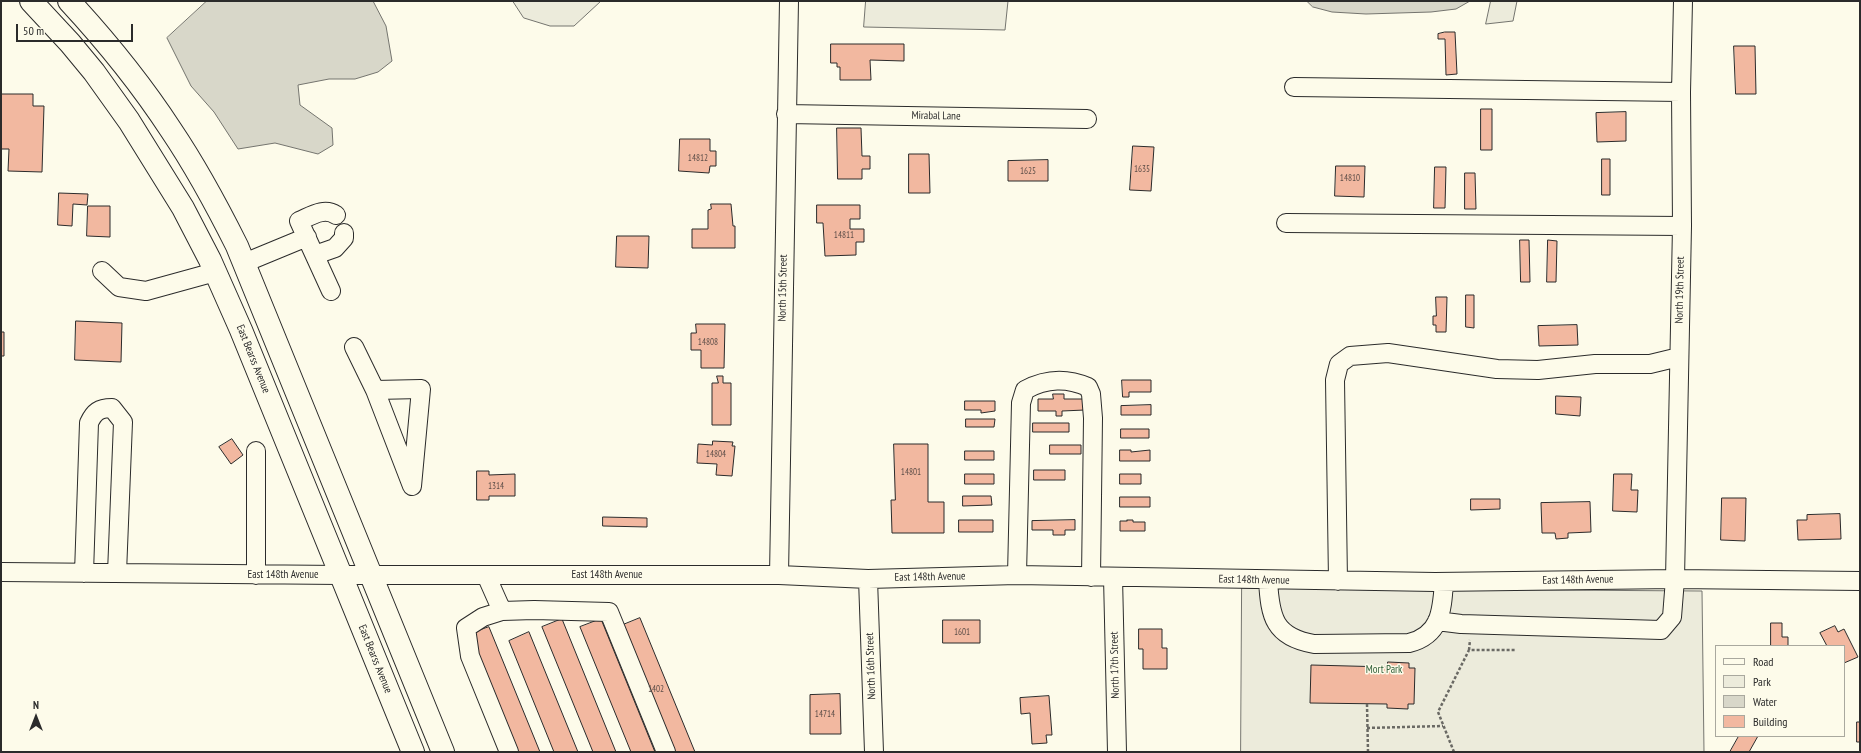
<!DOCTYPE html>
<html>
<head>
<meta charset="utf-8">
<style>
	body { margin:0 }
	#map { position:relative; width:1861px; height:753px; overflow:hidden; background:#fdfbea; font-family:"PT Sans Narrow",sans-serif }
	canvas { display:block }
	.frame { position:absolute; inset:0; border:2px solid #2b2b2b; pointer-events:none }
	.legend { position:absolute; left:1715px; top:645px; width:130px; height:92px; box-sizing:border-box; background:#fdfbea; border:1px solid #a9a89e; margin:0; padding:5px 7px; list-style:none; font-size:12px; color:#2b2b2b }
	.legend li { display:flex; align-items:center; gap:8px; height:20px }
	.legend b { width:20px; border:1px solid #a9a89e }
	.north { position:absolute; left:16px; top:697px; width:40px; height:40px; -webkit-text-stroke:3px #fdfbea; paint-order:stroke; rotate:0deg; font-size:11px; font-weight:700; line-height:16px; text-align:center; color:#2b2b2b }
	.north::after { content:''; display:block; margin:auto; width:14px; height:18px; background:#2b2b2b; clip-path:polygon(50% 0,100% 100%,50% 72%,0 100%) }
	.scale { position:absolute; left:16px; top:24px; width:117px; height:18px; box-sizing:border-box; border:2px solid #2b2b2b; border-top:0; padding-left:5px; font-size:12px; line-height:14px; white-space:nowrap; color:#2b2b2b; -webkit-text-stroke:3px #fdfbea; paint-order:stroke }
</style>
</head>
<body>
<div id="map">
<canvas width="1861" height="753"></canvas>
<div class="frame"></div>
<ul class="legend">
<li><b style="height:5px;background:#fdfbea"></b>Road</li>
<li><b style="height:11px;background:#ecebdb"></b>Park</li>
<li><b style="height:11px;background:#d8d7c9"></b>Water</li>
<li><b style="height:11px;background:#f2b8a0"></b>Building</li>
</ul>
<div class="north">N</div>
<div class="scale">50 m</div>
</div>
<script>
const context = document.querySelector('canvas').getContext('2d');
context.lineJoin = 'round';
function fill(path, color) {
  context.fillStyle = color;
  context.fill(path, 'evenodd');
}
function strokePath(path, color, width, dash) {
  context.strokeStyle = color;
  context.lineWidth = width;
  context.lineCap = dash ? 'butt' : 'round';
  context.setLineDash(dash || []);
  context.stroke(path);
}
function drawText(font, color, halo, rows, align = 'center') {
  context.font = font + ' "PT Sans Narrow",sans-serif';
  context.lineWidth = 3;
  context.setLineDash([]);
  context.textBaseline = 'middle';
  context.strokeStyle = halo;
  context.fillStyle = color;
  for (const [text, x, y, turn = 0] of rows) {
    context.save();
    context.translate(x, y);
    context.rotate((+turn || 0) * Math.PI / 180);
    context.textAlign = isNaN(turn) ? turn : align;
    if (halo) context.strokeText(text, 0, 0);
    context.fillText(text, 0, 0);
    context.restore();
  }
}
const green = new Path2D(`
	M513,1H601L574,26H550L524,18Z
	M866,1H1008L1005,30L864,27Z
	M1491,1H1517L1513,21L1486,24Z
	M1242,588L1702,591L1704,752H1241Z`);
const water = new Path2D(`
	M207,1H373L386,26L392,61L378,72L355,79H329L298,85L300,105L332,128L333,145L318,154L275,143L238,149L214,112L191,86L167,38Z
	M1307,1H1470L1456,9L1431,12L1366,14L1332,12L1313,7Z`);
const building = new Path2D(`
	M1445,32H1455L1457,74L1446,75L1445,39H1438V34Z
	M831,44H904V61L870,60L871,80H840V67H837V63H831Z
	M1734,46H1755L1756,94H1736Z
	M1,94H33V106H44L42,172L8,171L9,149H1Z
	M1481,109H1492V150H1481Z
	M1626,112V141L1597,142L1596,113Z
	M837,128H861L862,156H870V169H862V179H838Z
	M680,139H710V151H716V166H710L709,173L679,171Z
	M1133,146L1154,147L1151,191L1130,190Z
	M909,154H929L930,193H909Z
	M1602,159H1610V195H1602Z
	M1048,160V181H1008V161Z
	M1336,166H1365L1364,197L1335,196Z
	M1435,167H1446L1445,208H1434Z
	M1465,173H1475L1476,209H1465Z
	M59,193L88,194L87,205L73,204L72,226L58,225Z
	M711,204H731L733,226H735V248H692V229H708V210L711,209Z
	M817,205H860V219H850V229H864V242H856V255L825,256L823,223H817Z
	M88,206H110V237L87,236Z
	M617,236H649L648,268L616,267Z
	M1520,240H1529L1530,282H1521Z
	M1548,240L1557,241L1556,282H1547Z
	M1466,295H1474V328L1466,327Z
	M1436,297H1447L1446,332H1436V325H1433V316H1436Z
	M76,321L122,323L121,362L75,360Z
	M696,324H725L724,368H701V350H691V333H696Z
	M1577,325L1578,345L1539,346L1538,326Z
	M1,332H4V356H1Z
	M717,376H723V383H731V425H712V383H718Z
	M1122,380H1151V392H1129V397H1123Z
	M1053,394H1064V399H1085V410L1062,411V416H1056V411H1038V399H1053Z
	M1556,396L1581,397L1580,416L1556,414Z
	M965,401H995V411L981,413V410H965Z
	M1151,405V415H1121V406Z
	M966,419H995L994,427H966Z
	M1033,423H1069V432H1033Z
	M1121,429H1149V438H1121Z
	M232,439L243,455L231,464L219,447Z
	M713,441L733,442L732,446H735L732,476L716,475L717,464L697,463L698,444L712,445Z
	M894,444H928V502H944V533H892L891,500H895Z
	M1050,445H1081V454H1050Z
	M1120,450H1131V452L1150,450V461H1120Z
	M965,451H994V460H965Z
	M1034,470H1065V480H1034Z
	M477,471H489V475L515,474V496H489V500H477Z
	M965,474H994V484H965Z
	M1120,474H1141V484H1120Z
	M1614,474H1632L1631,490H1638L1637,512L1613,511Z
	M963,496H991L992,505L963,506Z
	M1120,497H1150V507H1120Z
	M1722,498H1746L1745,541L1721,540Z
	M1471,499H1500V509L1471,510Z
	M1590,502L1591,532L1568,533V538L1556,539L1555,533H1542L1541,503Z
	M1840,514L1841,539L1798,540L1797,520H1807V515Z
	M603,517L647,518V527L603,526Z
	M959,520H993V532H959Z
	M1075,520V530H1065V535H1053V530H1032V521Z
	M1127,520H1133V522H1145V531H1120V521H1127Z
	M640,618L695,752H669L618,627Z
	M562,619L616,752H593L542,627Z
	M601,619L655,752H631L580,627Z
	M943,620H980V643H943Z
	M1771,623H1782V637H1788V646H1771Z
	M1835,626L1838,632L1844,629L1858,657L1844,663V646H1827L1820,633Z
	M489,627L540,752H515L467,635Z
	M1139,629H1162V648H1167V669H1143V649H1139Z
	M529,632L578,752H554L509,641Z
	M1388,662L1409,663V668H1415L1414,704H1408V709L1387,708V704L1310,703L1311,665L1387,667Z
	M840,694L841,734H810V695Z
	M1049,696L1052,735H1046L1047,743L1032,744L1030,713L1021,714L1020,698Z
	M1857,722H1860V742H1857Z
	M1739,736H1758L1749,752H1730Z`);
const path = new Path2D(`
	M1469,650L1470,640
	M1367,704L1368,752
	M1367,728L1443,726
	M1454,752L1438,712L1469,650H1515`);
const minor = new Path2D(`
	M1294,87L1681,92
	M786,114L1087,119
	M1286,223L1682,226
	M315,255L335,248L344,238V233
	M244,263L307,237
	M102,271L119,287L146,291L215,272
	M331,291L299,221C311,216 324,207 336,215
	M354,347L375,390L412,486L421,389L375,390
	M256,451V575
	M1,572L341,575H779L868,579L1017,575L1435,582L1675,579L1860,581
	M84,573L89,423C94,412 99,408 112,408L123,422L117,573
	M486,575L502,611
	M779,575L789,1
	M1017,575L1021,403L1025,390C1047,378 1067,378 1088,387L1091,394L1093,418L1091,577
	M1113,577L1117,752
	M868,579L874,752
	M1268,580C1270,617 1274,637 1314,644L1409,643C1441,635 1442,610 1444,582
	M1338,581L1335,380L1339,364L1350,356L1388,353L1497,369L1538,370L1595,364H1650L1679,357
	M1437,621L1461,624L1661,630L1672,617L1675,579L1682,226L1681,92L1683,1
	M509,752L470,656L466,628L483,617L502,611L534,610L609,612L666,752`);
const major = new Path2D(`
	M31,1L70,43L94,72L129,121L183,208L210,260L241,330L413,752
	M69,1C106,41 141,84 171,130C196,167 217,206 237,246L443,752`);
const numberNames = [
	["14812",698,158],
	["1635",1142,169],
	["1625",1028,171],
	["14810",1350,178],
	["14811",844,235],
	["14808",708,342],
	["14804",716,454],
	["14801",911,472],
	["1314",496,486],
	["1601",962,632],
	["1402",656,689],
	["14714",825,714]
];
const streetNames = [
	["Mirabal Lane",936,116,1],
	["North 15th Street",783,288,-89],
	["North 19th Street",1680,290,-89],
	["East Bearss Avenue",253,359,68],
	["East 148th Avenue",283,575],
	["East 148th Avenue",607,575],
	["East 148th Avenue",930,577,-1],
	["East 148th Avenue",1254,580,1],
	["East 148th Avenue",1578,580,-1],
	["East Bearss Avenue",375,659,68],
	["North 17th Street",1115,665,-91],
	["North 16th Street",871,666,-92]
];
const parkNames = [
	["Mort Park",1384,670]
];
fill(green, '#ecebdb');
strokePath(green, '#74746e', 1);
fill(water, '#d8d7c9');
strokePath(water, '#74746e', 1);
fill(building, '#f2b8a0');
strokePath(building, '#2b2b2b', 1);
strokePath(minor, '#2b2b2b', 20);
strokePath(major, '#2b2b2b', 24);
strokePath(path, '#6a6964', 2.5, [3, 2]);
strokePath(minor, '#fdfbea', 18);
strokePath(major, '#fdfbea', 22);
drawText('9px', '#5d4e48', null, numberNames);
drawText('11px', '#2b2b2b', '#fdfbea', streetNames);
drawText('11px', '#34623c', '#fdfbea', parkNames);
</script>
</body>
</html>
